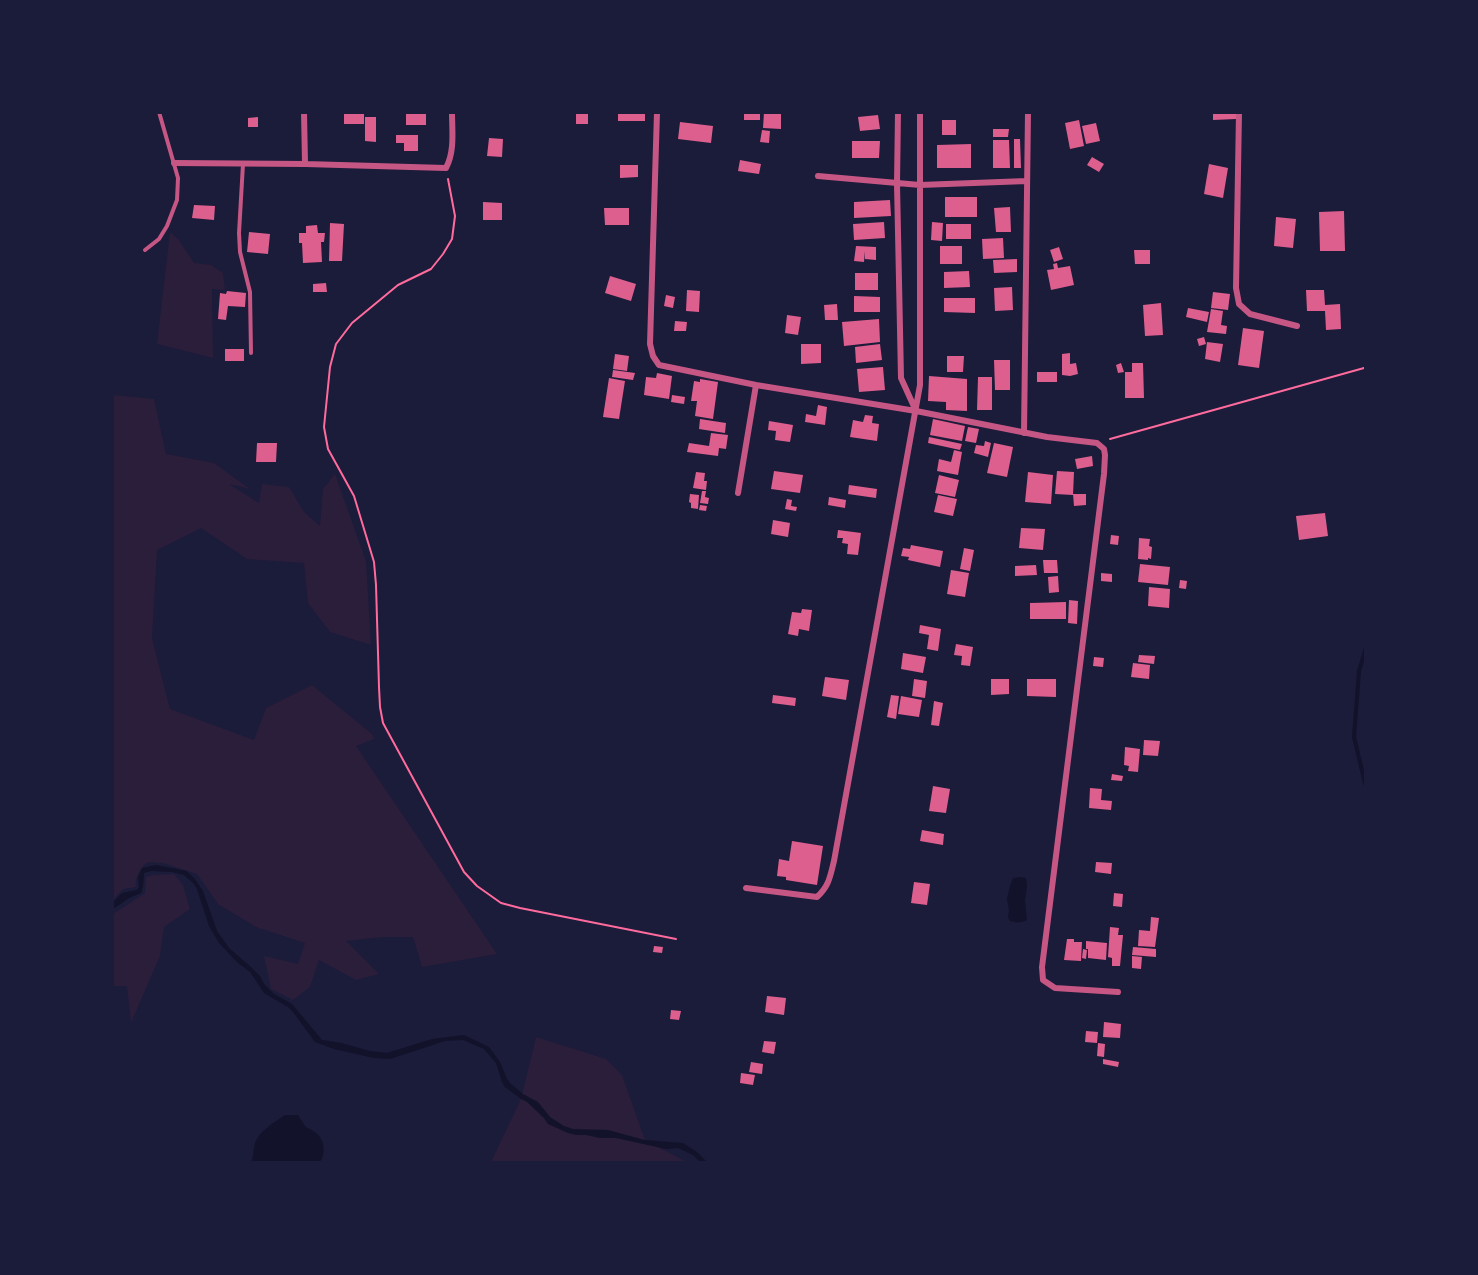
<!DOCTYPE html>
<html>
<head>
<meta charset="utf-8">
<style>
	body { margin:0 }
	#map { position:relative; width:1478px; height:1275px; overflow:hidden; background:#1b1b3a; font-family:Quicksand,sans-serif }
	canvas { display:block }
	.frame { position:absolute; inset:0; border:114px solid #1b1b3a; pointer-events:none }
</style>
</head>
<body>
<div id="map">
<canvas width="1478" height="1275"></canvas>
<div class="frame"></div>
</div>
<script>
const context = document.querySelector('canvas').getContext('2d');
context.lineJoin = 'round';
function fill(path, color) {
  context.fillStyle = color;
  context.fill(path, 'evenodd');
}
function strokePath(path, color, width, dash) {
  context.strokeStyle = color;
  context.lineWidth = width;
  context.lineCap = dash ? 'butt' : 'round';
  context.setLineDash(dash || []);
  context.stroke(path);
}
const green = new Path2D(`
	M170,232L178,239L194,263L211,265L223,273L225,290L212,289L213,358L157,344Z
	M113,395L154,399L166,454L214,463L250,489L229,484L259,503L262,484L289,487L304,512L320,526L323,489L335,474L366,561L371,645L330,632L308,603L304,563L247,559L201,528L157,550L152,638L170,709L254,740L266,708L312,685L372,734L374,739L356,746L497,954L422,967L413,937H382L346,941L379,974L356,980L319,960L310,987L293,1000L271,989L264,956L298,964L305,943L256,927L218,904L197,874L163,863L148,862C140,868 135,876 136,887L123,889L113,900Z
	M174,874L183,885L190,909L164,927L160,956L131,1023L127,986H113V914L145,893L146,877L154,875Z
	M536,1037L606,1059L622,1075L645,1140L648,1145L656,1144L658,1147L687,1162H491L521,1099Z`);
const water = new Path2D(`
	M156,865L187,871L195,879L203,891L217,931L229,948L252,968L260,976L264,984L274,994L292,1004L322,1040L341,1043L370,1051L387,1053L432,1039L464,1035L489,1047L500,1062L507,1079L511,1084L523,1094L538,1102L550,1117L564,1126L573,1129L608,1130L645,1140L683,1143L697,1152L707,1162H700L693,1155L678,1148L666,1149L616,1138H600L586,1135H576L568,1133L548,1124L544,1118L527,1102L521,1099L505,1087L502,1082L496,1063L484,1049L463,1040L445,1041L390,1059L374,1058L334,1049L315,1042L293,1012L288,1007L264,993L250,972L237,962L219,943L209,926L197,889L193,883L184,875L172,872L151,871L144,873L143,887L141,893L129,898L113,909V902L122,893L137,890L139,887L138,878L142,868Z
	M1021,877L1026,878L1027,886L1025,901L1027,920C1021,923 1017,923 1010,921L1008,917L1009,910L1007,899L1010,886L1013,878Z
	M285,1115H298C300,1118 303,1124 306,1127C309,1129 312,1130 315,1132C325,1139 326,1153 320,1162H251C254,1156 253,1150 255,1143C259,1131 275,1122 285,1115Z`);
const stream = new Path2D(`
	M1366,648L1359,671L1354,737L1366,787`);
const building = new Path2D(`
	M344,112H364V124H344Z
	M406,112H426V125H406Z
	M576,112H588V124H576Z
	M618,112H645V121H618Z
	M744,112H760V120H744Z
	M764,112H781V129L763,128Z
	M1213,112H1236V119L1213,120Z
	M878,115L880,129L860,131L858,117Z
	M258,117V127H248V118Z
	M365,117H376V142L365,141Z
	M942,120H956V135H942Z
	M1079,120L1084,146L1070,149L1065,123Z
	M680,122L713,126L711,143L678,139Z
	M1096,123L1100,141L1086,144L1082,126Z
	M993,129H1009L1008,137H993Z
	M762,130L770,131L769,143L760,142Z
	M396,135H418V151H404V143H396Z
	M489,138L503,139L502,157L487,156Z
	M1014,139H1020L1021,168H1014Z
	M993,140H1009L1010,168H993Z
	M852,141H880L879,158H852Z
	M971,144V168H937V145Z
	M1092,157L1104,164L1099,172L1087,165Z
	M740,160L761,164L759,174L738,171Z
	M1209,164L1228,168L1223,198L1204,194Z
	M620,165H638V177L620,178Z
	M945,197H977V217H945Z
	M890,200L891,216L854,218V202Z
	M483,202L502,203V220H483Z
	M194,205L215,206L214,220L192,218Z
	M1010,207L1011,232H996L994,208Z
	M604,208H629V225H605Z
	M1344,211L1345,251H1320L1319,212Z
	M1276,217L1296,219L1293,248L1274,246Z
	M884,222L885,238L854,240L853,224Z
	M932,222L943,223L942,241L931,240Z
	M330,223L344,224L342,261H329Z
	M946,224H971V239H946Z
	M317,225L318,233H325L324,242H321L322,262L303,263L302,243H299V233H306V226Z
	M249,232L270,234L268,254L247,252Z
	M1003,238L1004,258L983,259L982,239Z
	M856,246L876,247V260L865,259V251L864,262L854,261Z
	M940,246H962V264H940Z
	M1059,247L1063,259L1054,262L1050,250Z
	M1134,250H1150V264H1135Z
	M1017,259V272L994,273L993,260Z
	M1057,263L1058,268L1070,266L1074,285L1051,290L1047,270L1054,269L1053,264Z
	M969,271L970,287L944,288V272Z
	M855,273H878V290H855Z
	M610,276L636,284L631,301L605,293Z
	M326,283L327,292H313V284Z
	M1012,287L1013,310L995,311L994,288Z
	M687,290L700,291L699,312L686,311Z
	M1306,290H1324L1325,305L1340,304L1341,329L1326,330L1325,311H1307Z
	M227,291L246,293L245,307L228,306L226,320L218,319L220,293L226,294Z
	M1213,292L1230,294L1228,310L1211,308Z
	M666,295L675,297L673,308L664,306Z
	M854,296L880,297V312H854Z
	M944,298H975V313L944,312Z
	M1161,303L1163,335L1145,336L1143,305Z
	M837,304L838,320H825L824,305Z
	M1188,308L1209,312L1207,322L1186,317Z
	M1211,309L1223,311L1221,325L1227,326L1226,334L1207,332Z
	M787,315L801,317L798,335L785,333Z
	M879,319L880,342L844,346L842,322Z
	M675,321L687,322L686,331H674Z
	M1243,328L1264,331L1259,368L1238,365Z
	M1204,337L1206,344L1199,346L1197,339Z
	M1207,342L1223,344L1220,362L1205,359Z
	M801,344H821V363L801,364Z
	M880,344L882,360L856,363L855,347Z
	M225,349H244V361H225Z
	M1070,353V364L1076,363L1078,374L1070,376L1062,375V354Z
	M615,354L629,356L627,371L613,369Z
	M947,356H964L963,372H947Z
	M994,360H1010V390H995Z
	M1121,363L1124,372L1118,373L1116,365Z
	M1132,363H1143L1144,398H1125V372H1132Z
	M883,367L885,390L859,392L857,369Z
	M613,370L635,373L633,380L612,377Z
	M1037,372H1057V382H1037Z
	M657,373L672,376L669,399L644,395L646,377L656,378Z
	M929,376L967,379V411L946,410V402L928,401Z
	M978,377H992V410H977Z
	M609,378L625,381L619,419L603,417Z
	M700,379L718,382L713,419L695,416L697,401H691L694,381L700,382Z
	M672,395L685,397L684,404L671,402Z
	M818,405L827,407L825,425L805,422L806,414L816,416Z
	M865,415L873,416L872,423L879,424L877,441L850,437L853,420L863,422Z
	M700,419L726,423L725,433L699,429Z
	M933,419L965,426L962,441L930,435Z
	M769,421L793,425L790,442L775,440L776,431L768,430Z
	M968,427L979,429L976,443L965,441Z
	M711,433L728,435L726,449L719,448L718,456L687,452L689,443L709,446Z
	M929,437L962,444L960,450L928,443Z
	M985,441L991,443L988,457L974,453L976,445L984,446Z
	M257,443H277L276,462H256Z
	M994,443L1013,447L1007,477L987,473Z
	M954,450L962,452L958,475L937,471L939,459L951,462Z
	M1092,456L1093,466L1077,469L1075,459Z
	M774,471L803,475L800,493L771,489Z
	M1057,471L1074,472L1073,495L1055,494Z
	M696,472L705,473L704,481H707L706,490L693,488Z
	M1028,472L1053,475L1051,504L1025,502Z
	M939,475L959,480L955,497L935,493Z
	M849,485L877,489L876,498L848,494Z
	M702,491H706L705,497L709,498L708,504L700,503Z
	M690,494L699,495L698,509L691,508V503L689,502Z
	M1073,494H1086V505L1074,506Z
	M938,495L957,499L953,516L934,512Z
	M829,497L846,500L845,508L828,505Z
	M787,499L792,500L791,506L797,507L796,511L785,509Z
	M700,505L707,506L706,511L699,510Z
	M1325,513L1328,536L1299,540L1296,516Z
	M773,520L790,523L788,537L771,534Z
	M1021,528L1045,529L1043,550L1019,548Z
	M838,530L861,533L858,555L847,554L848,544L842,543L843,538H837Z
	M1111,535L1119,536L1118,545L1110,544Z
	M1139,538L1150,539L1149,546L1152,547L1151,559L1148,558V560L1138,559Z
	M911,545L943,551L940,567L908,560L909,557L901,556L903,548L910,549Z
	M964,548L974,550L970,571L960,569Z
	M1043,560H1057L1058,573H1044Z
	M1140,564L1170,567L1168,585L1138,582Z
	M1036,565L1037,575L1015,576V566Z
	M951,570L969,573L965,597L947,594Z
	M1101,573L1112,574V582L1101,581Z
	M1058,576L1059,592L1049,593L1048,577Z
	M1180,580L1187,581L1186,589L1179,588Z
	M1149,587L1170,589L1169,608L1148,606Z
	M1069,600L1078,601L1077,624L1068,623Z
	M1066,602V619H1030V603Z
	M802,609L812,610L809,631L799,629L798,636L788,634L792,612L801,613Z
	M920,625L941,629L938,651L927,649L929,635L919,633Z
	M956,644L973,647L970,666L961,665L962,656L954,655Z
	M903,653L926,657L923,673L901,669Z
	M1139,655L1155,656L1154,664L1138,662Z
	M1094,657L1104,658L1103,667L1093,666Z
	M1133,663L1150,665L1149,679L1131,677Z
	M825,677L849,680L846,700L822,696Z
	M914,679L927,681L925,698L912,696Z
	M991,679H1009V694L991,695Z
	M1027,679H1056V697L1027,696Z
	M773,695L796,698L795,706L772,703Z
	M891,695L899,696L896,719L887,717Z
	M901,696L922,700L919,717L898,714Z
	M934,701L943,703L939,726L931,725Z
	M1144,740L1160,741L1158,756L1143,755Z
	M1125,747L1140,749L1138,772L1128,771L1129,766L1124,765Z
	M1112,774L1123,776L1122,781L1111,780Z
	M933,786L950,789L946,813L929,811Z
	M1090,788L1102,789L1101,800L1112,801L1111,810L1089,808Z
	M922,830L944,834L943,845L920,841Z
	M792,841L823,846L817,885L786,880V877L777,876L779,859L789,861Z
	M1096,862L1112,863L1111,874L1095,872Z
	M914,882L930,884L927,905L911,903Z
	M1114,893L1123,894L1122,907L1113,906Z
	M1151,917L1159,918L1155,947L1138,946L1139,930L1150,931Z
	M1110,927L1119,928L1118,935H1123L1120,966H1112V958L1108,957Z
	M1067,939H1074V942H1082L1081,961L1064,960Z
	M1086,941L1107,943L1106,960L1088,958V949H1086Z
	M654,946L663,947L662,953L653,952Z
	M1133,947L1156,949V957L1132,955Z
	M1083,949L1087,950L1086,959L1082,958Z
	M1132,956L1142,957L1141,969L1132,968Z
	M767,996L786,998L784,1015L765,1012Z
	M671,1010L681,1011L679,1020L670,1019Z
	M1104,1022L1121,1024L1120,1038L1103,1037Z
	M1086,1031L1098,1032L1097,1043L1085,1042Z
	M764,1041L776,1042L774,1054L762,1052Z
	M1098,1043L1105,1044L1104,1057L1097,1056Z
	M1103,1059L1119,1062L1118,1067L1103,1064Z
	M751,1062L763,1064L762,1074L749,1072Z
	M741,1073L755,1075L753,1085L740,1083Z`);
const path = new Path2D(`
	M448,179L455,216L452,239L443,254L431,269L398,285L352,323L336,344L330,367L324,427L328,449L354,496L374,562L376,585L379,687L380,707L383,723L464,872L477,886L501,903L520,908L676,939
	M1110,439L1364,368`);
const service = new Path2D(`
	M243,164L239,233L240,252L250,292L251,353
	M145,250L159,239L167,226L177,200L178,178L159,112`);
const minor = new Path2D(`
	M304,112L305,164
	M657,112L650,344L653,356L659,365L756,385L916,411L1047,437L1097,443L1104,449L1105,455L1104,474L1042,967L1043,980L1055,988L1118,992
	M898,112L897,184L901,378L916,411
	M1239,112L1236,288L1239,304L1250,314L1297,326
	M174,163L305,164L446,168C455,151 452,131 452,112
	M818,176L920,185L1027,181
	M1024,433L1028,112
	M738,493L756,385
	M746,888L817,897C829,886 830,877 834,861L920,385V112`);
fill(green, '#2a1e3b');
fill(water, '#12122b');
strokePath(stream, '#12122b', 4);
fill(building, '#dd5f8e');
strokePath(path, '#ff6b9d', 2);
strokePath(service, '#c65784', 4);
strokePath(minor, '#c65784', 6);
</script>
</body>
</html>
